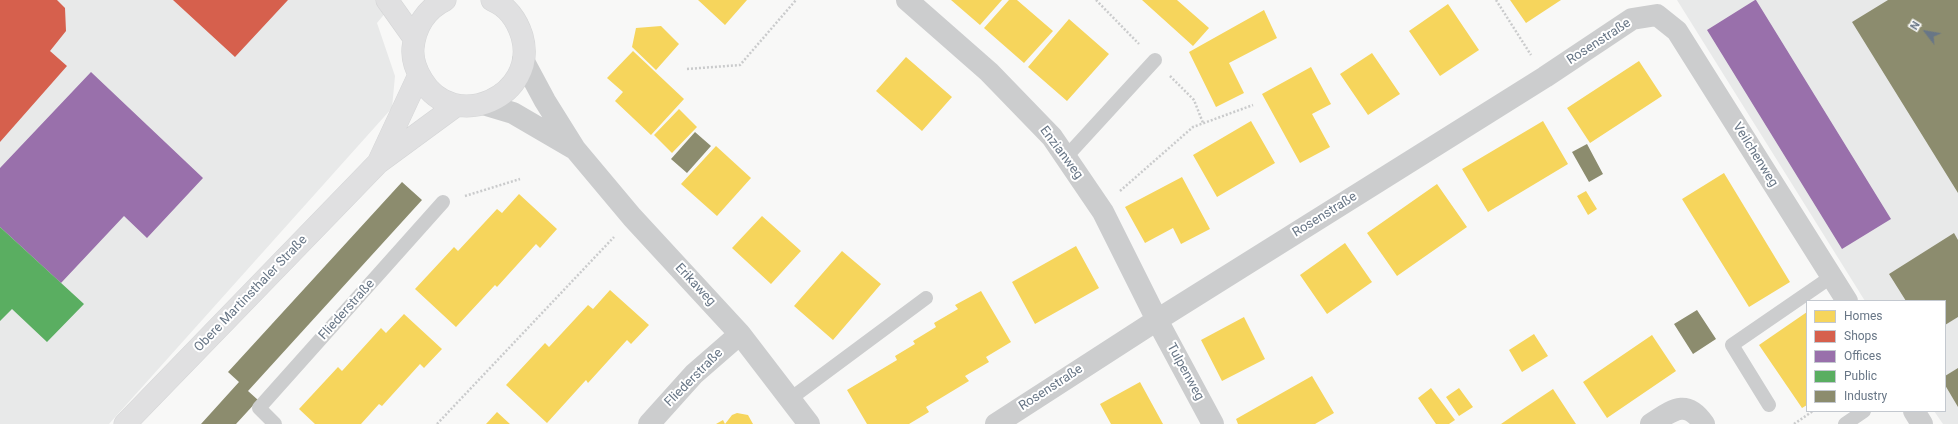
<!DOCTYPE html>
<html>
<head>
<meta charset="utf-8">
<style>
	body { margin:0 }
	#map { position:relative; width:1958px; height:424px; overflow:hidden; background:#f8f8f7; font-family:Roboto,sans-serif }
	canvas { display:block }
	.legend { position:absolute; left:1806px; top:300px; width:140px; height:112px; box-sizing:border-box; background:#fff; border:1px solid #c3c8cf; margin:0; padding:5px 7px; list-style:none; font-size:12px; color:#687686 }
	.legend li { display:flex; align-items:center; gap:8px; height:20px }
	.legend b { width:20px; border:1px solid #c3c8cf }
	.north { position:absolute; left:1906px; top:12px; width:40px; height:40px; -webkit-text-stroke:3px #fff; paint-order:stroke; rotate:301deg; font-size:11px; font-weight:700; line-height:16px; text-align:center; color:#687686 }
	.north::after { content:''; display:block; margin:auto; width:14px; height:18px; background:#687686; clip-path:polygon(50% 0,100% 100%,50% 72%,0 100%) }
</style>
</head>
<body>
<div id="map">
<canvas width="1958" height="424"></canvas>
<ul class="legend">
<li><b style="height:11px;background:#f6d55c"></b>Homes</li>
<li><b style="height:11px;background:#d6604d"></b>Shops</li>
<li><b style="height:11px;background:#9970ab"></b>Offices</li>
<li><b style="height:11px;background:#5aae61"></b>Public</li>
<li><b style="height:11px;background:#8c8c6e"></b>Industry</li>
</ul>
<div class="north">N</div>
</div>
<script>
const context = document.querySelector('canvas').getContext('2d');
context.lineJoin = 'round';
function fill(path, color) {
  context.fillStyle = color;
  context.fill(path, 'evenodd');
}
function strokePath(path, color, width, dash) {
  context.strokeStyle = color;
  context.lineWidth = width;
  context.lineCap = dash ? 'butt' : 'round';
  context.setLineDash(dash || []);
  context.stroke(path);
}
function drawText(font, color, halo, rows, align = 'center') {
  context.font = font + ' Roboto,sans-serif';
  context.lineWidth = 4;
  context.setLineDash([]);
  context.textBaseline = 'middle';
  context.strokeStyle = halo;
  context.fillStyle = color;
  for (const [text, x, y, turn = 0] of rows) {
    context.save();
    context.translate(x, y);
    context.rotate((+turn || 0) * Math.PI / 180);
    context.textAlign = isNaN(turn) ? turn : align;
    if (halo) context.strokeText(text, 0, 0);
    context.fillText(text, 0, 0);
    context.restore();
  }
}
const built = new Path2D(`
	M0,0H396L377,23L395,76L392,108L109,424H0Z
	M1677,0H1958V424H1943L1934,411H1945V301H1865Z`);
const homes = new Path2D(`
	M698,0H747L725,25Z
	M951,0H1002L980,25Z
	M1009,0H1017L1053,31L1024,63L984,28Z
	M1142,0H1177L1209,28L1193,46Z
	M1510,0H1561L1526,23Z
	M1448,4L1479,50L1440,76L1409,31Z
	M1264,10L1277,38L1229,63L1244,93L1216,107L1189,52Z
	M1069,19L1109,54L1067,101L1028,67Z
	M661,26L679,44L656,70L632,47L636,28Z
	M633,51L684,99L651,135L615,101L623,92L607,78Z
	M1372,53L1400,94L1368,115L1340,74Z
	M906,57L952,97L922,131L876,91Z
	M1639,61L1662,96L1590,143L1567,108Z
	M1311,67L1331,104L1312,114L1330,147L1300,163L1262,94Z
	M679,109L697,127L672,153L654,135Z
	M1251,121L1275,163L1217,197L1193,155Z
	M1543,121L1568,164L1488,212L1462,169Z
	M716,146L751,178L717,216L681,184Z
	M1724,173L1790,282L1749,307L1682,199Z
	M1182,177L1210,229L1181,244L1173,228L1145,243L1125,207Z
	M1437,184L1467,227L1397,276L1367,233Z
	M1586,191L1597,209L1588,215L1577,196Z
	M519,194L557,229L540,248L536,244L497,287L495,285L456,327L415,289L454,247L458,251L497,209L502,213Z
	M762,216L801,251L771,284L732,248Z
	M1345,243L1372,282L1327,314L1300,275Z
	M1076,246L1099,288L1035,324L1012,282Z
	M842,251L881,284L833,340L794,306Z
	M610,290L649,325L631,344L627,340L588,383L586,380L547,423L506,385L545,343L549,347L588,305L593,309Z
	M981,291L1011,342L986,357L989,362L965,376L969,381L926,407L929,412L909,424H867L847,390L897,360L895,356L915,344L913,341L936,327L934,323L958,309L955,305Z
	M1807,312V405L1802,408L1759,345Z
	M404,314L442,349L424,368L420,364L382,406L379,404L361,424H315L299,409L338,367L342,371L381,328L386,333Z
	M1244,317L1265,359L1222,381L1201,340Z
	M1534,334L1548,356L1522,372L1509,350Z
	M1652,335L1676,371L1607,418L1583,382Z
	M1312,376L1334,413L1315,424H1238L1236,419Z
	M1140,382L1163,424H1111L1100,404Z
	M1431,388L1455,420L1449,424H1436L1418,398Z
	M1459,388L1473,407L1459,416L1446,397Z
	M1553,389L1576,424H1501L1517,413Z
	M497,412L510,424H486Z
	M737,413L748,415L753,424H716L723,420L725,424L732,415Z`);
const shops = new Path2D(`
	M0,0H57L65,8L66,31L50,51L67,66L0,142Z
	M173,0H288L235,57Z`);
const offices = new Path2D(`
	M1755,0H1756L1891,219L1842,249L1707,30Z
	M91,72L203,178L147,238L124,216L61,283L0,227V168Z`);
const public = new Path2D(`
	M0,227L84,304L47,342L12,309L0,321Z`);
const industry = new Path2D(`
	M1888,0H1958V193L1852,22Z
	M695,132L711,146L687,173L671,159Z
	M1587,144L1603,174L1589,182L1572,152Z
	M402,182L422,200L248,391L258,400L236,424H201L239,382L228,372Z
	M1954,233L1958,240V317L1945,325V301H1906L1889,274Z
	M1697,310L1716,339L1693,354L1674,324Z
	M1958,368V407L1945,385V376Z`);
const path = new Path2D(`
	M1096,0L1139,44
	M1496,0L1531,55
	M687,69L740,65L796,0
	M1170,76L1194,100L1203,123
	M1120,191L1193,127L1253,105
	M465,196L520,179
	M437,424L614,237
	M1794,424L1813,411`);
const lane = new Path2D(`
	M1066,157L1155,60
	M790,399L926,298
	M1769,405L1732,345L1831,277
	M275,424L259,408L443,202
	M1845,424L1864,411`);
const street = new Path2D(`
	M907,0L989,72L1052,137L1103,212L1157,320L1213,424
	M523,60L545,101L575,149L632,217L740,334L809,424
	M483,104L513,113L573,148
	M1914,411L1922,424
	M649,424L694,374L740,334
	M996,424L1157,320L1545,77L1632,19L1657,15L1677,31L1847,301
	M1651,424C1673,410 1686,398 1704,424`);
const secondary = new Path2D(`
	M387,0L414,38
	M445,0C426,9 415,27 413,48C412,59 416,70 422,80C454,134 539,96 522,36C517,20 507,6 492,0
	M379,161L419,75
	M125,424L378,163L457,105`);
const streetNames = [
	["Rosenstraße",1599,42,-33],
	["Enzianweg",1061,153,53],
	["Veilchenweg",1755,155,58],
	["Rosenstraße",1325,215,-32],
	["Erikaweg",695,285,47],
	["Obere Martinsthaler Straße",251,294,-46],
	["Fliederstraße",347,310,-48],
	["Tulpenweg",1185,372,61],
	["Fliederstraße",694,378,-45],
	["Rosenstraße",1051,388,-33]
];
fill(built, '#e8e9e9');
fill(homes, '#f6d55c');
fill(shops, '#d6604d');
fill(offices, '#9970ab');
fill(public, '#5aae61');
fill(industry, '#8c8c6e');
strokePath(secondary, '#d4d5d6', 23);
strokePath(path, '#cacbcc', 2.5, [2, 2]);
strokePath(lane, '#cccdce', 14);
strokePath(street, '#cccdce', 22);
strokePath(secondary, '#e0e0e1', 22);
drawText('13px', '#687686', '#fff', streetNames);
</script>
</body>
</html>
